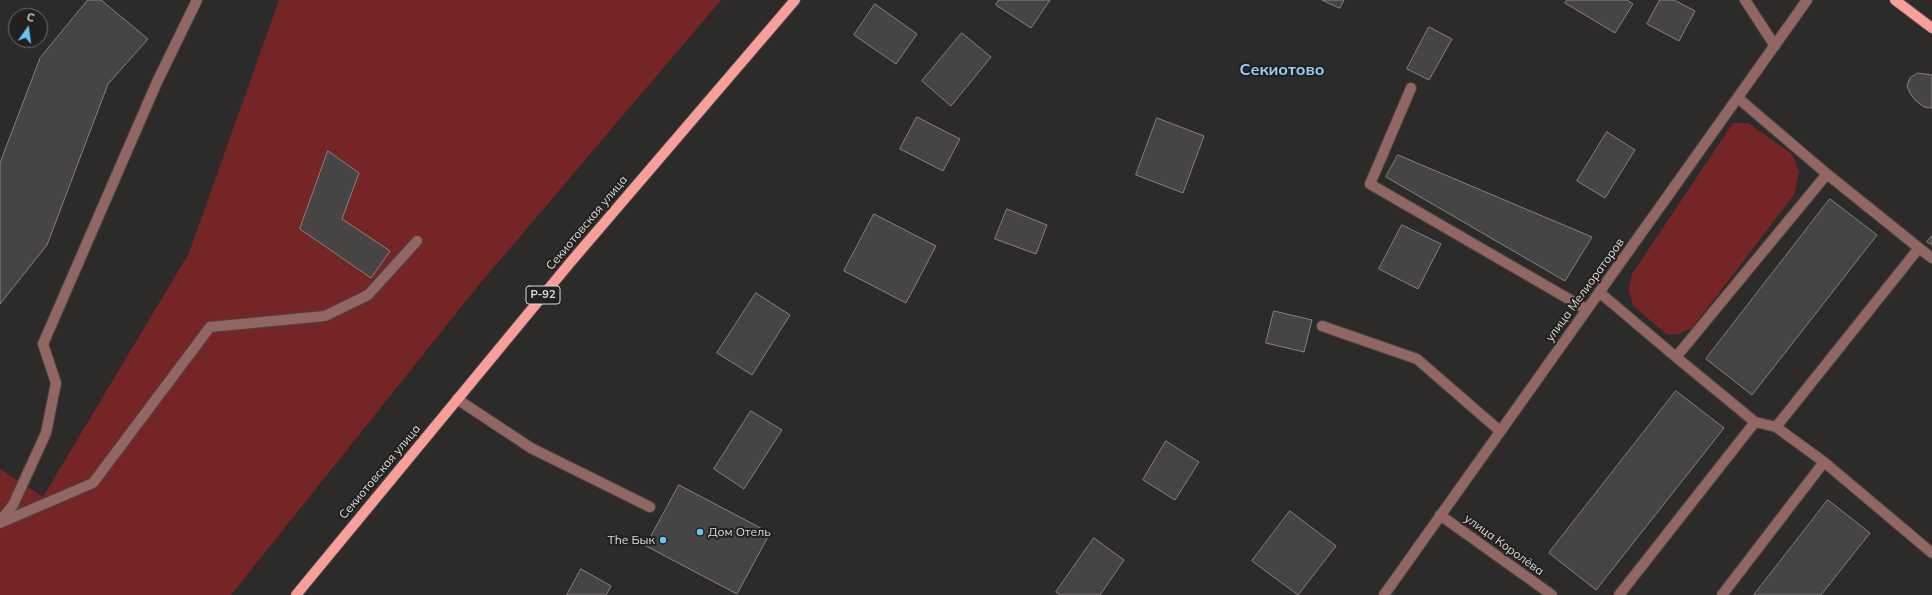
<!DOCTYPE html>
<html>
<head>
<meta charset="utf-8">
<style>
	body { margin:0 }
	#map { position:relative; width:1932px; height:595px; overflow:hidden; background:#2d2a2a; font-family:Mulish,sans-serif }
	canvas { display:block }
	.north { position:absolute; left:8px; top:8px; width:40px; height:40px; box-sizing:border-box; background:#232020; border:1px solid #6d6a6a; border-radius:50%; rotate:14deg; font-size:11px; font-weight:700; line-height:16px; text-align:center; color:#dbd9d9 }
	.north::after { content:''; display:block; margin:auto; width:14px; height:18px; background:#6ac3f1; clip-path:polygon(50% 0,100% 100%,50% 72%,0 100%) }
</style>
</head>
<body>
<div id="map">
<canvas width="1932" height="595"></canvas>
<div class="north">С</div>
</div>
<script>
const context = document.querySelector('canvas').getContext('2d');
context.lineJoin = 'round';
function fill(path, color) {
  context.fillStyle = color;
  context.fill(path, 'evenodd');
}
function strokePath(path, color, width, dash) {
  context.strokeStyle = color;
  context.lineWidth = width;
  context.lineCap = dash ? 'butt' : 'round';
  context.setLineDash(dash || []);
  context.stroke(path);
}
function drawText(font, color, halo, rows, align = 'center') {
  context.font = font + ' Mulish,sans-serif';
  context.lineWidth = 4;
  context.setLineDash([]);
  context.textBaseline = 'middle';
  context.strokeStyle = halo;
  context.fillStyle = color;
  for (const [text, x, y, turn = 0] of rows) {
    context.save();
    context.translate(x, y);
    context.rotate((+turn || 0) * Math.PI / 180);
    context.textAlign = isNaN(turn) ? turn : align;
    if (halo) context.strokeText(text, 0, 0);
    context.fillText(text, 0, 0);
    context.restore();
  }
}
const green = new Path2D(`
	M279,0H721L478,286L231,595H0V469L43,497L189,253Z
	M1733,123H1748L1792,154L1799,171L1794,195L1692,328L1679,334L1668,335L1633,306L1629,290L1632,274Z`);
const building = new Path2D(`
	M88,0H101L148,39L108,84L47,245L0,304V163L40,58Z
	M999,0H1050L1031,28L996,5Z
	M1322,0H1344L1340,8Z
	M1567,0H1627L1633,4L1615,33L1565,3Z
	M1660,0H1674L1695,11L1679,41L1647,24Z
	M875,4L917,34L896,64L854,35Z
	M1429,27L1452,39L1429,80L1407,69Z
	M962,33L991,57L951,106L922,81Z
	M1918,73L1932,75V108L1924,107L1915,100L1910,93L1907,86L1910,78Z
	M917,117L960,139L943,171L900,149Z
	M1157,118L1204,136L1183,193L1136,175Z
	M1607,132L1635,150L1605,198L1577,181Z
	M328,151L359,173L342,219L390,251L371,278L300,229Z
	M1398,155L1592,237L1565,281L1386,177Z
	M1830,199L1877,235L1752,395L1706,359Z
	M1007,209L1047,225L1036,254L995,239Z
	M874,214L936,246L906,303L844,271Z
	M1402,225L1441,244L1418,289L1379,269Z
	M1932,236V245L1927,242Z
	M756,293L790,315L752,375L717,353Z
	M1274,311L1312,320L1304,352L1266,343Z
	M1676,391L1724,428L1596,590L1549,553Z
	M751,411L782,430L744,489L714,469Z
	M1166,441L1199,462L1175,500L1143,480Z
	M679,485L770,533L737,594L646,546Z
	M1828,500L1870,533L1821,595H1754Z
	M1290,511L1336,546L1298,595L1252,561Z
	M1094,538L1124,560L1100,595H1060L1056,592Z
	M581,569L611,586L606,595H567Z`);
const minor = new Path2D(`
	M1745,0L1775,46
	M1411,88L1370,184L1586,309
	M1919,248L1932,258
	M1599,292L1676,357L1827,174L1738,98
	M1322,326L1417,359L1500,431
	M1676,357L1755,422L1776,427L1919,248L1827,174
	M457,399L531,448L650,507
	M1776,427L1824,462L1932,553
	M1440,515L1552,595
	M0,521L13,505L46,433L56,383L43,344L157,82L197,0
	M0,523L93,483L210,327L325,316L368,295L417,241
	M1384,595L1807,0
	M1619,595L1755,422
	M1722,595L1824,462`);
const major = new Path2D(`
	M1895,0L1932,28
	M296,595L569,264L795,0`);
const markers = [
	[700,532,4,"#6ac3f1"],
	[663,540,4,"#6ac3f1"]
];
const shields = [
	[543,295,34]
];
const shieldNames = [
	["Р-92",543,295]
];
const streetNames = [
	["Секиотовская улица",587,223,-50],
	["улица Мелиораторов",1585,290,-54],
	["Секиотовская улица",380,472,-50],
	["улица Королёва",1504,545,36]
];
const poiNames = [
	["Дом Отель",708,532],
	["The Бык",655,540,"right"]
];
const districtNames = [
	["Секиотово",1282,70]
];
fill(green, '#762526');
fill(building, '#474444');
strokePath(building, '#858181', 1);
strokePath(minor, '#494646', 12);
strokePath(major, '#494646', 12);
strokePath(minor, '#926663', 10);
strokePath(major, '#f99f9a', 10);
for (const [x, y, r, color] of markers) {
  const dot = new Path2D();
  dot.arc(x, y, r, 0, 2 * Math.PI);
  context.fillStyle = color;
  context.fill(dot);
  strokePath(dot, '#232020', 1.5);
}
for (const [x, y, w] of shields) {
  const box = new Path2D();
  box.roundRect(x - w / 2, y - 9, w, 18, 3);
  context.fillStyle = '#232020';
  context.fill(box);
  strokePath(box, '#dbd9d9', 1);
}
drawText('bold 11px', '#dbd9d9', null, shieldNames);
drawText('12px', '#dbd9d9', '#232020', streetNames);
drawText('12px', '#dbd9d9', '#232020', poiNames, 'left');
drawText('bold 16px', '#94d2f5', '#232020', districtNames);
</script>
</body>
</html>
